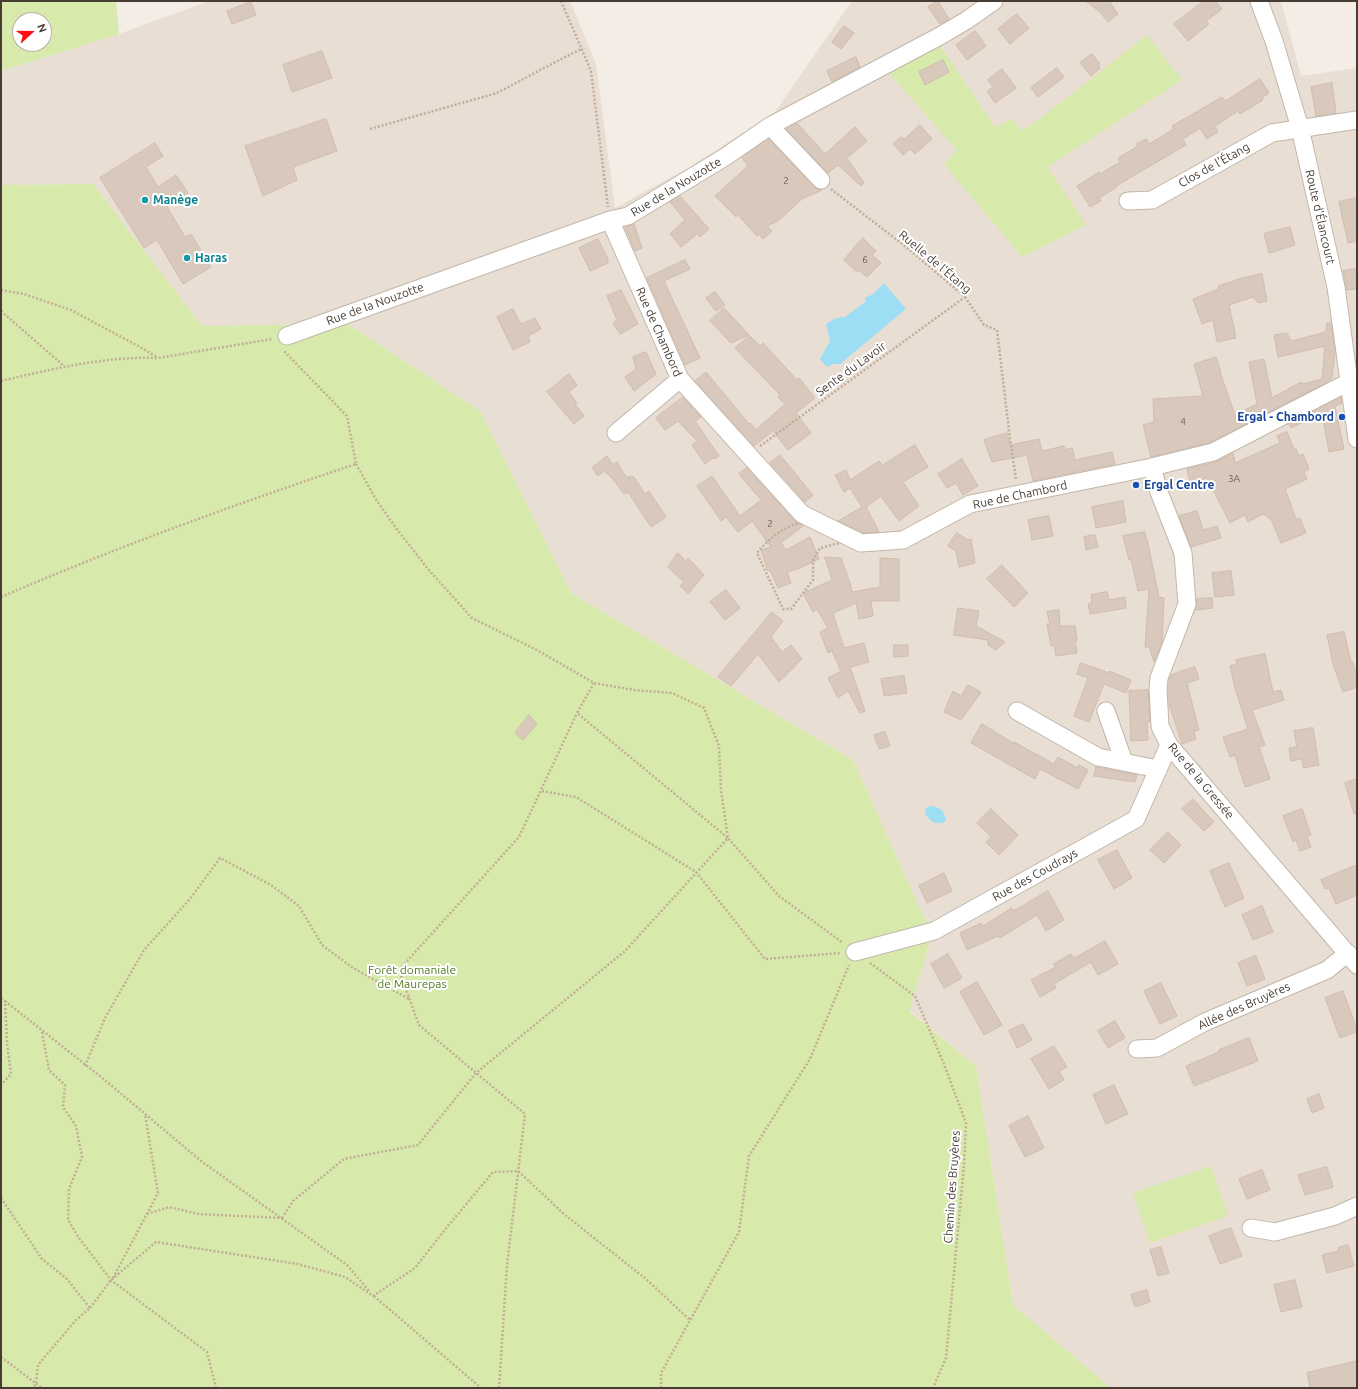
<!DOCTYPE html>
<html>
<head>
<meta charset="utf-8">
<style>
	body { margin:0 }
	#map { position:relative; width:1358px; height:1389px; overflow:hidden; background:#f3ede5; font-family:Ubuntu,sans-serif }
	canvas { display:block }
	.frame { position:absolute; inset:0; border:2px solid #463c34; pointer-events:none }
	.north { position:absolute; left:12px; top:12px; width:40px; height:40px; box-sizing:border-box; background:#fff; border:1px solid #b5b1ae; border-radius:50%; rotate:69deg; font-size:11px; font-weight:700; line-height:16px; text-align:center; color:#463c34 }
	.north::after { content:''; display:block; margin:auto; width:14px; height:18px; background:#ff1010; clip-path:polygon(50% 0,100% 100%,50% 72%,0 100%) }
</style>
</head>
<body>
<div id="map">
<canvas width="1358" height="1389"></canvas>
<div class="frame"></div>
<div class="north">N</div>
</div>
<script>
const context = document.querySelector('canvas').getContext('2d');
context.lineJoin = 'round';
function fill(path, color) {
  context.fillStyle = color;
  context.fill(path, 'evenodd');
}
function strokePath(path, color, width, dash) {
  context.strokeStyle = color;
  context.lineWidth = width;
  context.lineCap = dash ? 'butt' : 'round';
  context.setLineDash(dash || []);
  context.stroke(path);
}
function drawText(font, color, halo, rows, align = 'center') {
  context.font = font + ' Ubuntu,sans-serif';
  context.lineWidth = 4;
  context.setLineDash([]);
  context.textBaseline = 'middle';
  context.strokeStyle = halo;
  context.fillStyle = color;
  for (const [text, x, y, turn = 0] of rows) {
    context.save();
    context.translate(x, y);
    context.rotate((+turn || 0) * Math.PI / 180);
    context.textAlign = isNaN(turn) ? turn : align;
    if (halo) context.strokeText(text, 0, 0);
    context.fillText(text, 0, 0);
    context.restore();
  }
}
const residential = new Path2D(`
	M209,1H570L596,64L615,208L688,168L775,112L852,1H1281L1301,76L1357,68V1388H1111L1013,1306L976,1066L909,1010L932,935L853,760L571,593L480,411L348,324L202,326L93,184L1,185V71L119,34Z`);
const green = new Path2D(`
	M1,1H116L119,34L1,71ZM20,20H44V44H20Z
	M1147,35L1182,80L1047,167L1086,225L1022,257L944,164L957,150L887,71L939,44L995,127L1012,119L1022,131L1041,118Z
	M93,184L202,326L348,324L480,411L571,593L853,760L932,935L909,1011L976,1066L1013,1305L1111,1388H1V185Z
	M1211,1166L1228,1216L1150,1243L1133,1193Z`);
const water = new Path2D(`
	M884,283L906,309L840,364H833L827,367L820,359L830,341L826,324L836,318L845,317L865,302V298L873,294Z
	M931,806C941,807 945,812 946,821C937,826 931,822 925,814L926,808Z`);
const building = new Path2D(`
	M938,1L949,19L940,24L928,7Z
	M1086,1H1109L1118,14L1108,22L1100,12Z
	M1204,1H1215L1222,9L1206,21L1209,24L1188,41L1174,24Z
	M251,2L256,15L232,24L227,11Z
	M1017,14L1029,28L1010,44L998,29Z
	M844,26L854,33L841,49L832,42Z
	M975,31L986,46L967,60L956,45Z
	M322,51L332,78L292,92L283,65Z
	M1092,54L1100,64L1098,66L1100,68L1091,76L1080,63Z
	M856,57L860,67L832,82L827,71Z
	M943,60L949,72L925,85L919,72Z
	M1057,68L1064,77L1038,97L1031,88Z
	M1002,69L1016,88L995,103L987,91L993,87L988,80Z
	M1260,79L1269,93L1262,98L1263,100L1240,114L1238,111L1215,126L1218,132L1207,139L1200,128L1183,139L1186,145L1116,186L1117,187L1099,198L1101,201L1090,207L1077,186L1099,172L1100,174L1120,162L1118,158L1138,146L1136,144L1146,139L1149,144L1174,129L1172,126L1222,97L1225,101Z
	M1332,83L1336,113L1316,116L1311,87Z
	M326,119L337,151L293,167L297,180L263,196L245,146Z
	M797,123L825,154L855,127L867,141L847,158L864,183L861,186L838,165L828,173L786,129Z
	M920,125L932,139L915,154L910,149L903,155L893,144L901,137L904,139Z
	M769,139L814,187L818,189L822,190L802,199L778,221L767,226L772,231L763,239L759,234L757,236L738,215L736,217L715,196L748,166L742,158Z
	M155,143L163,156L146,167L158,187L176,175L188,193L167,207L185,237L191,234L211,267L183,284L157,240L144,248L100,178Z
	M680,196L709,229L700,237L697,234L681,247L670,234L685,220L670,202Z
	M1357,198V241L1348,243L1339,202Z
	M634,224L642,248L635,251L625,228Z
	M1290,227L1295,245L1269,253L1264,234Z
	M863,238L876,251L872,255L881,263L867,277L859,270L857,272L844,260Z
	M598,239L608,259V263L590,271L579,248Z
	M685,260L690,269L664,281L700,358L685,365L647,278Z
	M1357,269V289L1347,290L1343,271Z
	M1262,274L1267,301L1258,303L1253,297L1229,305L1236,338L1217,342L1213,320L1202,324L1193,299L1219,289L1218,286L1242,278Z
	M621,290L638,324L620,334L613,323L617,320L607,296Z
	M715,292L725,305L716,311L706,298Z
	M724,308L749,335L731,343L710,321Z
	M513,309L521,324L535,318L541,329L528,336L530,342L513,350L497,317Z
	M1327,323H1331L1335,352L1332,378L1322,385L1209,443L1151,457L1143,425L1154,422L1153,399L1203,396L1194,364L1216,357L1221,372H1220L1235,415L1257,404L1249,362L1264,359L1272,398L1301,382L1302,384L1322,379L1325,346L1278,357L1274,335L1287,333L1291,341L1326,332Z
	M750,336L760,346L763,343L797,380L799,378L815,398L796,413L811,433L788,450L773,431L754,446L695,381L706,372L749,424L750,423L756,430L785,404L778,397L780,395L735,348Z
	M646,352L656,374L634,391L625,377L636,369L633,357Z
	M569,374L577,385L569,392L577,403L575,404L584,416L574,424L547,392Z
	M683,397L701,417L695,421L719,456L715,459L713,458L705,464L692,445L697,441L678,421L665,430L656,418Z
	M1341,397L1342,403L1335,406L1344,449L1329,452L1322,413L1291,428L1289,424Z
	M1287,432L1294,449H1296L1299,456L1303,454L1309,469L1304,472L1307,479L1285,489L1296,519L1300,518L1306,533L1281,543L1271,519L1263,514L1248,522L1245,515L1230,523L1207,478L1190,483L1187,469L1216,462L1233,453L1235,463L1280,443L1277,436Z
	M1007,433L1010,445L1039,439L1042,451L1064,446L1065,450L1072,448L1075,460L1112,452L1115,464L1033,481L1027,455L992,462L984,440Z
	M915,445L928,467L903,482L919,506L899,521L881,496L866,507L879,532L863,533L838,521L862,507L850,488L844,492L835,475L846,470L850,480L879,461L882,465Z
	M780,455L813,495L805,502L770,463Z
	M607,456L613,465L617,462L626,477H634L645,494L649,491L666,517L651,527L628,492L624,494L614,480L604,471L598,476L592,468Z
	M962,459L978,486L963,495L956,483L947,488L938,474Z
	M747,468L795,521L803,526L781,543L786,550L810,537L819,559L798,569L787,572L791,583L778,588L770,570L768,571L761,550L771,547L752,521L738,532L726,517L721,521L697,486L712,476L740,516L761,500L739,474Z
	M1123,501L1126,522L1096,528L1092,507Z
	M1197,511L1203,530L1217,526L1221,538L1191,547L1179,516Z
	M1049,516L1053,536L1032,540L1028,520Z
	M1145,532L1146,539H1147L1159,597L1164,598L1162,643L1154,662L1149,647H1145L1149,589L1138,591L1131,559L1129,560L1123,536Z
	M957,533L968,540L971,539L975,563L959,567L956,551L948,546Z
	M1095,535L1098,547L1086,550L1084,537Z
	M678,553L686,561L688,558L704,575L688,594L680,586L684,582L668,567Z
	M825,557L841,558L850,583L852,592L880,587V558L899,559V601H871L873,616L859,619L856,603L833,613L844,648L864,643L869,662L850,667L865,711L860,713L848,691L838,698L828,678L841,671L832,651L828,653L820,632L828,628L817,609L813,612L803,593L832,580Z
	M1002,565L1028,593L1014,607L987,579Z
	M1231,571L1234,595L1215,597L1212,573Z
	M726,590L740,608L725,620L710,602Z
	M1107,592L1109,600L1125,597L1126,608L1090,614L1088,604L1092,603L1091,595Z
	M1212,598L1213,608L1195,610L1197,599Z
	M958,608L979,611L976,626L1005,642L996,650L988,645V640L954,635Z
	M1059,610L1060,626H1075L1077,641H1075L1077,653L1056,656L1054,645L1051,646L1047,624H1050L1047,612Z
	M772,612L783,621L771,637L782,652L791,645L802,659L779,682L758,654L731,686L718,677Z
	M1344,632L1351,662L1352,661L1357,675V687L1343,692L1333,664L1327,635Z
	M894,645H908V656L894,657Z
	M1265,654L1273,692L1281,690L1284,700L1252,710L1265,745L1259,747L1270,779L1245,787L1235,755L1230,757L1223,737L1248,729L1235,688L1230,666L1237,664L1236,660Z
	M1081,663L1109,673V671L1131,680L1126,693L1104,684L1089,722L1074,716L1088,678L1077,674Z
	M1195,667L1199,679L1187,683L1199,730L1194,731L1196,739L1182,744L1169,704V680L1171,675Z
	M904,676L907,693L884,696L881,679Z
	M968,685L981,692L961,720L944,712L953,691L961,696Z
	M1148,690L1150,721L1147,722L1148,740L1131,741L1129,691Z
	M529,715L537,724L523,740L515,733Z
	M982,724L1013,743L1014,742L1054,764L1058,757L1078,768L1079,765L1088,770L1078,789L1040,769L1035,779L971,743Z
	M1313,728L1319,765L1303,768L1302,759L1291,761L1289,748L1297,747L1294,731Z
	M885,732L890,746L879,749L874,735Z
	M1096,767L1137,775L1135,782L1094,776Z
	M1357,779V813L1354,814L1345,783Z
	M1193,799L1214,822L1204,831L1182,809Z
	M991,809L1018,835L999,855L986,842L991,837L977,823Z
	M1302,809L1311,835L1307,836L1311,847L1300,851L1296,840L1293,842L1283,816Z
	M1168,832L1181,845L1164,863L1150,850Z
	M1117,850L1132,878L1114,889L1098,860Z
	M1229,863L1244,898L1225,907L1210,871Z
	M1357,865V895L1336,904L1329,888L1325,889L1321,880Z
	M944,873L952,891L927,903L919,886Z
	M1048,891L1064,920L1046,931L1037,915L1000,938L998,936L967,950L960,933L981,923L983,926L1012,908L1013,911Z
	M1262,906L1273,932L1253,940L1242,915Z
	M1105,941L1118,964L1098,975L1091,962L1054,984L1056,988L1040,997L1031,980L1056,967L1053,964L1071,954L1074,958Z
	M948,954L962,978L944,988L931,964Z
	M1256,956L1265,979L1247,986L1238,963Z
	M977,982L1002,1025L984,1035L960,992Z
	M1161,983L1177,1016L1160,1024L1144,991Z
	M1343,991L1357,1029V1032L1340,1038L1325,998Z
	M1115,1021L1125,1038L1108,1048L1098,1031Z
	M1023,1024L1032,1040L1017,1048L1009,1031Z
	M1249,1038L1258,1061L1194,1086L1186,1066L1219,1052V1050Z
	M1054,1046L1067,1067L1059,1071L1064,1080L1049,1089L1031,1059Z
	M1114,1085L1128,1114L1106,1124L1093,1095Z
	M1319,1094L1324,1108L1312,1113L1307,1099Z
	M1028,1116L1044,1148L1025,1157L1009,1126Z
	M1327,1167L1333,1187L1305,1195L1298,1175Z
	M1262,1170L1270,1190L1247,1199L1239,1179Z
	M1231,1228L1242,1256L1220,1264L1209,1236Z
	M1348,1245L1354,1266L1327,1273L1322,1255L1339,1251L1338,1248Z
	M1161,1247L1169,1273L1158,1276L1150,1250Z
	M1295,1280L1302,1307L1281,1312L1274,1285Z
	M1147,1290L1150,1302L1135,1307L1131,1295Z
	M1357,1361V1388H1310L1307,1373Z`);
const path = new Path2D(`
	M561,1L591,71L608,207
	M370,129L497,93L544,68L581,49
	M831,189L906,247L965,297L984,325L997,330L1010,439L1016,479
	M1,290L24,294L71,310L140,347L157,357
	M1,311L64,366
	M1,381C52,369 105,356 158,358L272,339
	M760,446L965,297
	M356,464L377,501L396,528L428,569L472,618L537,650L594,683L634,690L672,693L704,708L719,746L721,790L728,838L779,896L843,943
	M807,521L844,542L820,548L813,560V580L791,609H783L757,553C769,538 787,524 807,521Z
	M1,597C117,547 236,504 356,464L347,416L283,350
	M542,791L576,797L696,872L765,959L841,953
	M870,963L915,996L944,1064L966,1123L964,1165L946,1358L933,1388
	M1,998L5,1001L7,1043L11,1074L1,1085
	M5,1001L106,1081L201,1161L347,1265L370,1292
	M42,1032L49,1070L65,1085L63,1107L76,1126L82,1157L69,1189L68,1220L79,1238L111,1280L207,1352L216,1388
	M85,1066L105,1018L144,950L190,899L220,858L271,885L299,906L322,945L353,968L409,999
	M1,1198L42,1259L67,1279L90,1308L76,1320L38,1365L36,1383L33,1388
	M147,1214L169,1207L198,1214L282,1218
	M282,1218L293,1201L344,1159L418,1145L476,1073L625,951L728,838L577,713L594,683
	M113,1278L158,1193L145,1114
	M374,1296L481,1388
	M90,1308L111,1280L156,1242L298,1264L345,1277L373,1296L415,1268L443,1232L493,1172L518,1171L565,1215L646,1279L690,1320
	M1,1357L42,1388
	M499,1388L507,1265L525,1114L419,1025L399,970L519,837L577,713
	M661,1388V1373L739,1232L749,1156L810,1059L849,965`);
const minor = new Path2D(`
	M1259,1L1274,41L1300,128L1336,287L1357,439
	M770,126L821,180
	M1128,201L1152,200L1272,133L1357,120
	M610,220L680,379L802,514L861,543L903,540L970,504L1152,467L1213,452L1349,382
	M287,336L610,220L628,216L725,157L770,126L940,36L967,20L994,1
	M616,433L680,379
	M1152,467L1159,492L1183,553L1187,604L1159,678L1158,689L1160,726L1169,745L1357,965
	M1017,711L1098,757L1158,769
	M1106,711L1124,762
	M855,952L934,931L1136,819L1169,745
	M1137,1049L1157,1048L1205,1022L1327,970L1348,953
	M1251,1228L1275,1232L1335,1216L1357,1206`);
const markers = [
	[145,200,4,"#0f9aa8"],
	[187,258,4,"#0f9aa8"],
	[1342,417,4,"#1a4fb4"],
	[1136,485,4,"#1a4fb4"]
];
const numberNames = [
	["2",786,181],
	["6",865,260],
	["4",1183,422],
	["3A",1234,479],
	["2",770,524]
];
const streetNames = [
	["Clos de l'Étang",1214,165,-29],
	["Rue de la Nouzotte",676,187,-31],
	["Route d'Élancourt",1320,217,77],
	["Ruelle de l'Étang",935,262,40],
	["Rue de la Nouzotte",375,304,-20],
	["Rue de Chambord",659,332,66],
	["Sente du Lavoir",851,369,-36],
	["Rue de Chambord",1020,495,-12],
	["Rue de la Gressée",1201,781,50],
	["Rue des Coudrays",1035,875,-29],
	["Allée des Bruyères",1244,1006,-24],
	["Chemin des Bruyères",952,1187,-86]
];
const cultureNames = [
	["Manège",153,200],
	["Haras",195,258]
];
const transitNames = [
	["Ergal - Chambord",1334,417],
	["Ergal Centre",1144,485,"left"]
];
const parkNames = [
	["Forêt domaniale",412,970],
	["de Maurepas",412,984]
];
fill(residential, '#e8ded3');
fill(green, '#d7eaab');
fill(water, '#9ddef4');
fill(building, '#d9c9bd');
strokePath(building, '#d1bdac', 1);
strokePath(minor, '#c2b6aa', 19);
strokePath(path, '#c2ad97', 2.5, [2, 2]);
strokePath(minor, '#fff', 17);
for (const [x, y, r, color] of markers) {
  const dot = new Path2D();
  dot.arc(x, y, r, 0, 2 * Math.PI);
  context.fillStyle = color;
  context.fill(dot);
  strokePath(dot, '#fff', 1.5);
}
drawText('10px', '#6b5f56', null, numberNames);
drawText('12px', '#463c34', '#fff', streetNames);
drawText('bold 12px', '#0d838f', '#fff', cultureNames, 'left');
drawText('bold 12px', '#164399', '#fff', transitNames, 'right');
drawText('12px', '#527b24', '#fff', parkNames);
</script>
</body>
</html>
